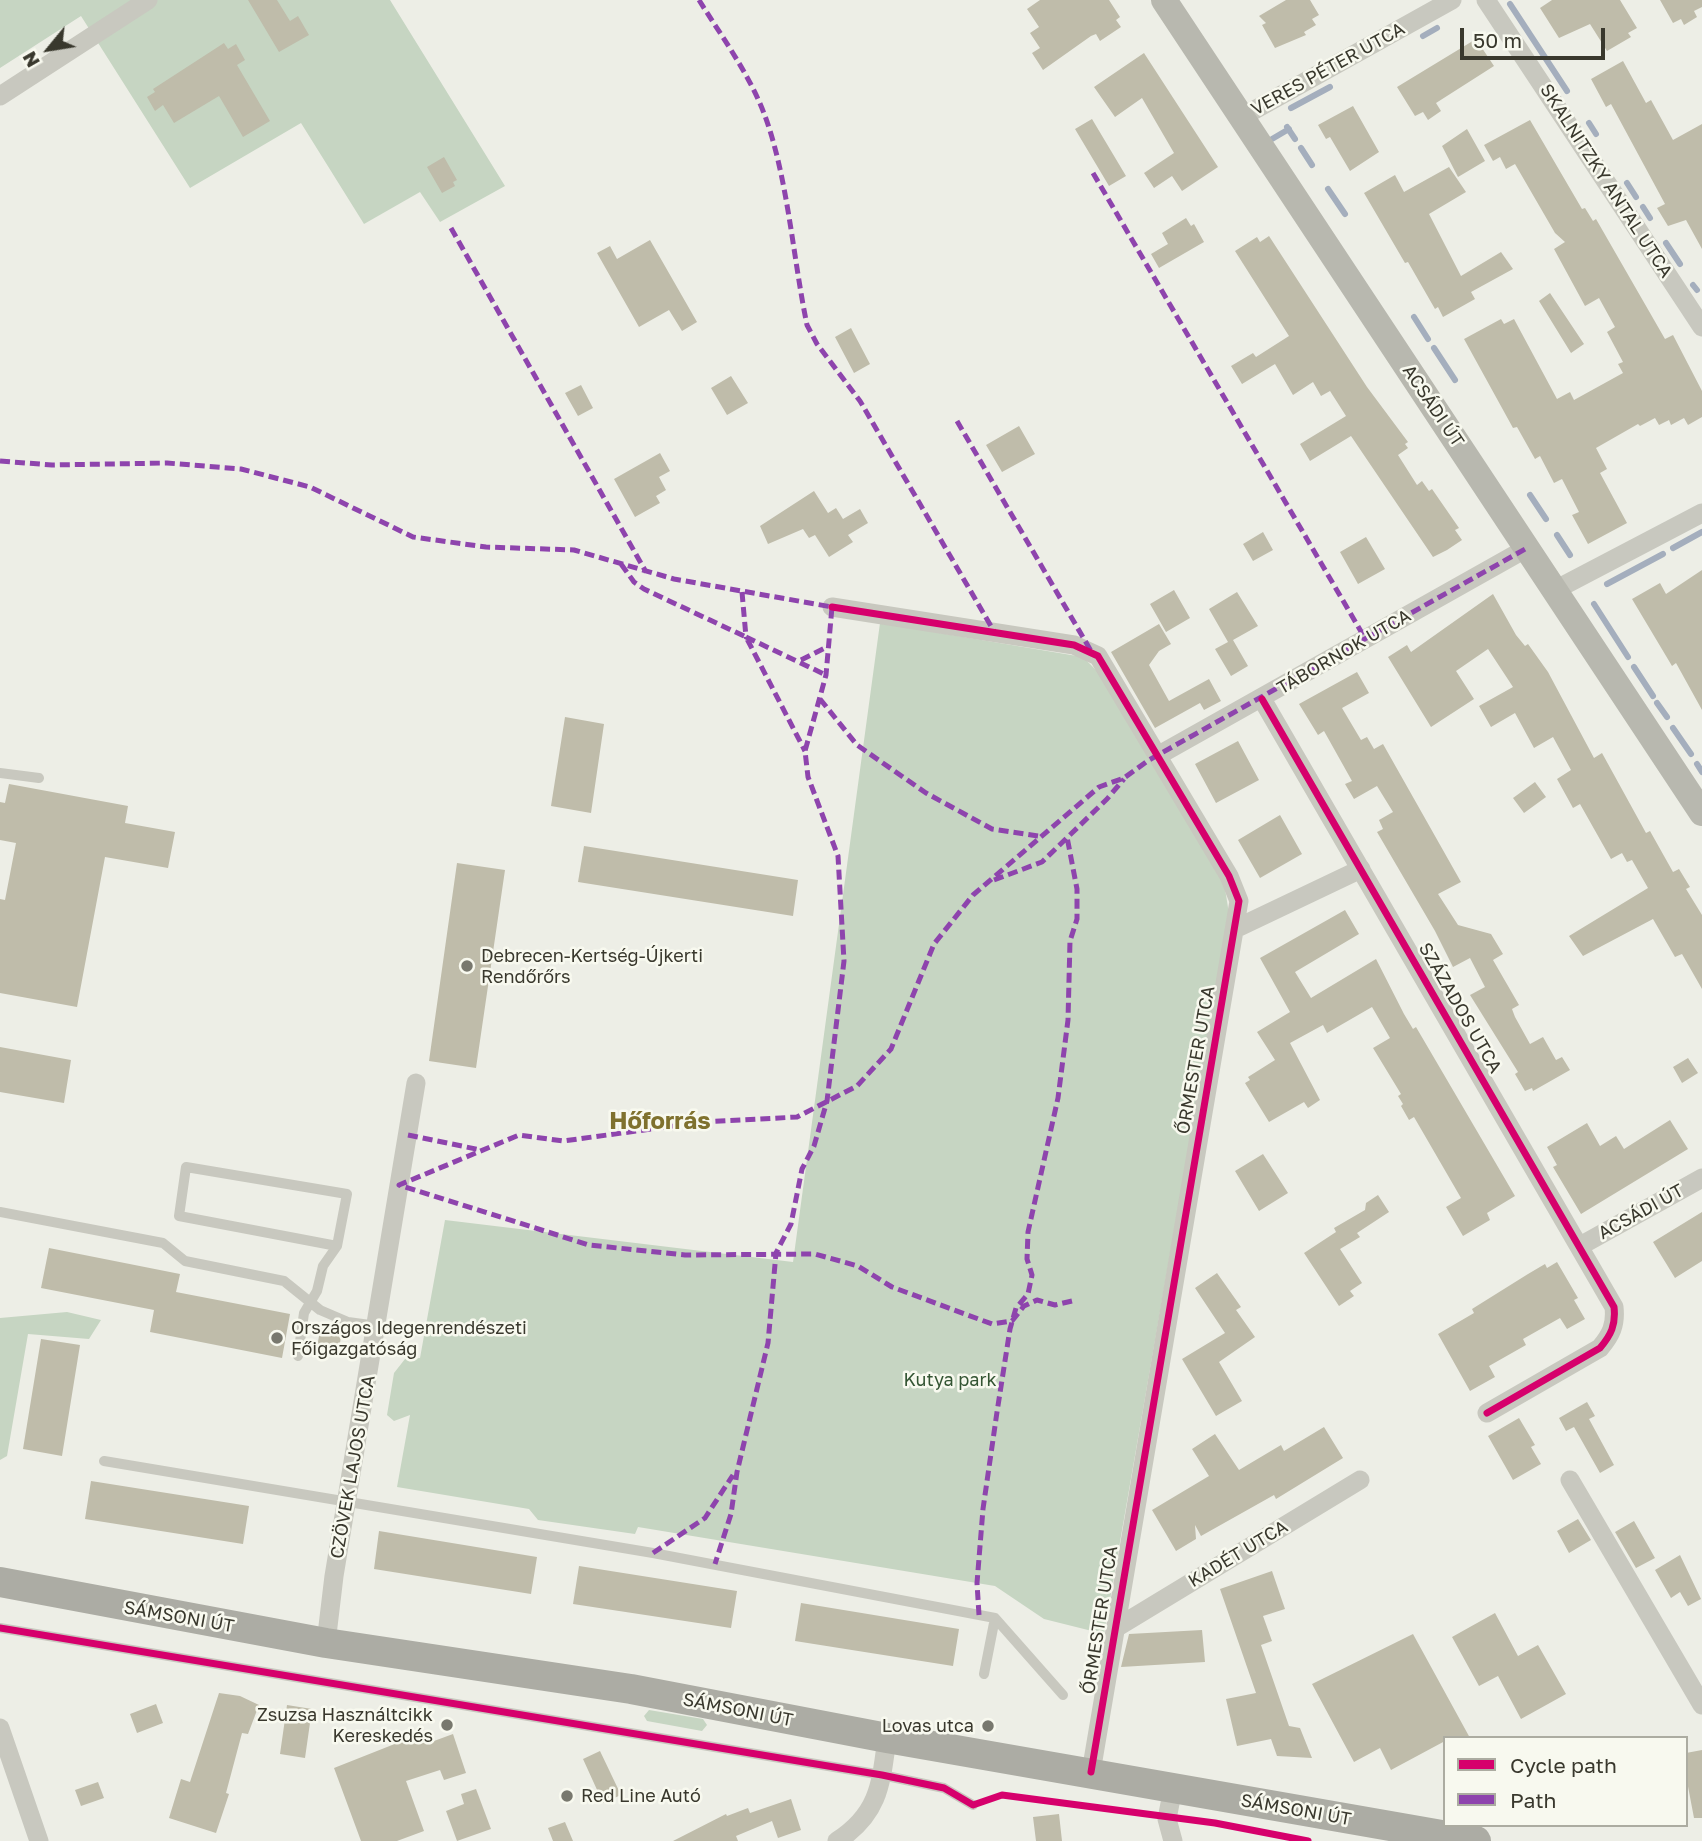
<!DOCTYPE html>
<html>
<head>
<meta charset="utf-8">
<style>
	body { margin:0 }
	#map { position:relative; width:1702px; height:1841px; overflow:hidden; background:#edeee6; font-family:"Golos Text",sans-serif }
	canvas { display:block }
	.legend { position:absolute; left:1443px; top:1736px; width:245px; height:91px; box-sizing:border-box; background:#f8f9ef; border:2px solid #acaca1; margin:0; padding:9px 12px; list-style:none; font-size:21px; color:#39382d }
	.legend li { display:flex; align-items:center; gap:14px; height:35px }
	.legend b { width:35px; border:2px solid #acaca1 }
	.north { position:absolute; left:14px; top:14px; width:70px; height:70px; -webkit-text-stroke:5px #f8f9ef; paint-order:stroke; rotate:240deg; font-size:19px; font-weight:700; line-height:28px; text-align:center; color:#39382d }
	.north::after { content:''; display:block; margin:auto; width:24px; height:32px; background:#39382d; clip-path:polygon(50% 0,100% 100%,50% 72%,0 100%) }
	.scale { position:absolute; left:1460px; top:28px; width:145px; height:32px; box-sizing:border-box; border:4px solid #39382d; border-top:0; padding-left:9px; font-size:21px; line-height:24px; white-space:nowrap; color:#39382d; -webkit-text-stroke:5px #f8f9ef; paint-order:stroke }
</style>
</head>
<body>
<div id="map">
<canvas width="1702" height="1841"></canvas>
<ul class="legend">
<li><b style="height:9px;background:#d6006c"></b>Cycle path</li>
<li><b style="height:9px;background:#8e44ad"></b>Path</li>
</ul>
<div class="north">N</div>
<div class="scale">50 m</div>
</div>
<script>
const context = document.querySelector('canvas').getContext('2d');
context.lineJoin = 'round';
function fill(path, color) {
  context.fillStyle = color;
  context.fill(path, 'evenodd');
}
function strokePath(path, color, width, dash) {
  context.strokeStyle = color;
  context.lineWidth = width;
  context.lineCap = dash ? 'butt' : 'round';
  context.setLineDash(dash || []);
  context.stroke(path);
}
function drawText(font, color, halo, rows, align = 'center') {
  context.font = font + ' "Golos Text",sans-serif';
  context.lineWidth = 5;
  context.setLineDash([]);
  context.textBaseline = 'middle';
  context.strokeStyle = halo;
  context.fillStyle = color;
  for (const [text, x, y, turn = 0] of rows) {
    context.save();
    context.translate(x, y);
    context.rotate((+turn || 0) * Math.PI / 180);
    context.textAlign = isNaN(turn) ? turn : align;
    if (halo) context.strokeText(text, 0, 0);
    context.fillText(text, 0, 0);
    context.restore();
  }
}
const green = new Path2D(`
	M0,0H390L505,186L440,222L420,192L364,224L301,123L190,188L81,16L0,68Z
	M880,623L1083,657L1097,671L1224,882L1229,914L1104,1634L1044,1619L995,1586L638,1527L635,1534L538,1520L529,1509L397,1487L410,1415L394,1421L387,1415L394,1373L405,1359L420,1358L445,1220L793,1262Z
	M67,1312L101,1320L89,1339L28,1334L7,1456L0,1460V1318Z
	M649,1710L703,1719L707,1725L702,1731L647,1721L644,1716Z`);
const stream = new Path2D(`
	M1510,4L1567,91
	M1423,36L1437,28
	M1291,108L1330,87
	M1589,123L1596,134
	M1287,127L1295,139
	M1272,139L1289,129
	M1301,148L1312,165
	M1627,183L1636,197
	M1328,189L1345,214
	M1643,207L1650,218
	M1666,243L1680,264
	M1693,285L1697,290
	M1414,317L1428,339
	M1434,348L1455,380
	M1530,495L1546,519
	M1557,535L1570,555
	M1673,548L1702,532
	M1607,584L1663,554
	M1594,604L1628,657
	M1634,667L1653,696
	M1657,703L1667,717
	M1673,728L1691,754
	M1697,764L1702,772`);
const building = new Path2D(`
	M248,0H277L290,21L298,16L309,35L279,52Z
	M1040,0H1109L1120,17L1116,20L1121,27L1100,41L1096,34L1091,36L1043,70L1032,53L1040,48L1030,33L1039,27L1027,9Z
	M1286,0H1310L1319,15L1312,19L1316,25L1304,32L1306,35L1275,48L1262,25L1266,23L1259,16Z
	M1552,0H1620L1637,28L1628,33L1631,37L1607,51L1590,24L1559,38L1540,8Z
	M1660,0H1702V7L1694,11L1697,17L1684,25L1681,19L1673,23Z
	M1476,39L1494,66L1436,103L1441,111L1428,120L1423,112L1415,116L1397,87Z
	M224,43L228,49L236,44L245,60L237,65L270,121L243,137L219,96L174,123L163,105L155,111L147,97L155,92L153,89Z
	M1144,53L1218,167L1182,191L1172,176L1154,188L1144,173L1174,153L1142,98L1115,117L1094,87Z
	M1623,61L1646,103L1651,100L1673,140L1702,124V249L1686,220L1668,226L1657,208L1665,204L1611,104L1606,107L1591,79Z
	M1353,106L1379,152L1350,171L1330,137L1326,139L1318,125Z
	M1092,119L1126,176L1109,186L1075,129Z
	M1530,120L1582,209L1585,208L1593,221L1596,219L1665,339L1673,335L1702,391V417L1688,425L1684,418L1671,425L1669,420L1659,425L1655,418L1640,426L1638,424L1596,448L1607,469L1600,473L1627,523L1588,544L1572,515L1579,512L1562,479L1554,483L1540,456L1535,459L1517,427L1513,428L1464,339L1501,319L1504,324L1514,319L1557,399L1570,392L1574,400L1623,373L1618,364L1623,362L1607,332L1615,327L1599,298L1585,306L1554,249L1565,242L1555,233L1515,164L1506,169L1500,157L1493,161L1484,145Z
	M1467,129L1485,161L1458,177L1442,146Z
	M444,157L457,180L453,182L455,186L442,193L427,167Z
	M1449,167L1466,192L1429,214L1461,276L1501,252L1513,269L1471,292L1475,299L1443,317L1438,307L1435,309L1408,262L1405,263L1364,193L1395,175L1404,192Z
	M1186,218L1191,226L1194,224L1204,242L1159,268L1151,254L1168,244L1162,233Z
	M1269,236L1367,387L1408,442L1405,444L1408,448L1398,455L1417,485L1422,481L1429,491L1432,489L1459,528L1455,530L1462,540L1447,550L1433,557L1351,436L1310,461L1300,444L1346,416L1330,391L1321,396L1313,382L1293,395L1275,364L1242,384L1231,366L1253,353L1256,357L1289,336L1235,251L1257,237L1260,242Z
	M650,240L697,322L682,331L669,310L639,327L597,253L610,246L617,259Z
	M1550,293L1584,344L1571,353L1539,301Z
	M851,328L870,364L854,373L835,337Z
	M731,376L748,403L727,415L711,388Z
	M581,385L593,408L578,416L565,393Z
	M1019,426L1035,454L1002,472L986,445Z
	M660,453L670,471L659,477L666,490L656,496L660,503L635,517L614,479Z
	M814,491L828,513L836,508L843,519L860,509L868,523L848,535L853,542L829,557L815,535L809,538L803,529L768,544L760,526Z
	M1263,532L1273,550L1253,561L1243,544Z
	M1366,537L1385,569L1358,584L1340,552Z
	M1702,570V710L1676,663L1672,666L1632,599L1660,583L1666,594Z
	M1174,590L1190,618L1166,632L1150,604Z
	M1237,592L1258,626L1233,640L1248,666L1231,676L1215,649L1228,642L1209,609Z
	M1493,594L1516,635L1525,646L1528,644L1548,672L1594,758L1602,753L1646,833L1650,831L1673,872L1679,869L1690,887L1686,889L1702,915V989L1682,954L1675,957L1653,919L1583,956L1569,936L1648,888L1632,860L1627,862L1622,853L1611,859L1580,804L1573,808L1557,779L1571,770L1553,737L1534,748L1515,713L1491,727L1479,706L1513,687L1488,649L1456,671L1474,699L1431,727L1388,657L1407,645L1411,652Z
	M1159,624L1171,644L1159,651L1149,665L1169,701L1209,679L1221,701L1204,710L1200,703L1155,728L1111,652Z
	M1357,672L1369,693L1342,708L1361,740L1367,737L1374,749L1383,744L1461,882L1438,894L1458,925L1491,934L1503,954L1493,960L1519,1005L1512,1009L1515,1017L1530,1044L1543,1037L1556,1060L1562,1057L1570,1070L1533,1091L1532,1088L1525,1091L1515,1074L1518,1072L1470,995L1485,987L1470,958L1453,967L1435,931L1377,832L1383,829L1379,820L1393,812L1377,786L1354,799L1345,784L1352,781L1324,731L1318,735L1299,704Z
	M565,717L604,724L591,813L551,806Z
	M1238,741L1259,780L1216,803L1195,764Z
	M1535,782L1546,797L1524,813L1513,798Z
	M9,784L128,806L125,823L175,832L168,868L105,857L77,1007L0,993V899L5,900L16,843L0,840V802L5,803Z
	M1280,815L1302,854L1260,878L1238,840Z
	M584,846L798,880L793,916L578,882Z
	M457,863L505,870L476,1068L429,1061Z
	M1345,910L1359,934L1295,972L1311,998L1376,959L1404,1014L1413,1029L1416,1027L1515,1196L1487,1213L1490,1220L1463,1236L1446,1207L1461,1198L1414,1117L1409,1120L1401,1106L1403,1104L1398,1096L1401,1094L1373,1048L1390,1038L1372,1007L1327,1033L1323,1025L1290,1043L1320,1100L1308,1108L1304,1102L1269,1122L1245,1083L1250,1080L1248,1077L1275,1060L1257,1032L1290,1012L1260,958Z
	M0,1047L71,1060L64,1103L0,1092Z
	M1688,1058L1698,1073L1682,1083L1673,1067Z
	M1670,1120L1688,1149L1581,1214L1553,1167L1557,1165L1547,1147L1587,1123L1600,1146L1616,1136L1624,1149Z
	M1263,1154L1288,1193L1259,1211L1235,1171Z
	M1378,1195L1389,1212L1357,1233L1360,1237L1340,1249L1362,1283L1350,1291L1354,1296L1339,1306L1304,1253L1336,1232L1334,1228L1365,1210L1366,1203Z
	M1702,1212V1261L1675,1278L1653,1242Z
	M49,1248L180,1274L176,1292L290,1314L282,1358L150,1332L154,1310L41,1288Z
	M1557,1262L1578,1298L1574,1300L1585,1319L1567,1329L1560,1318L1523,1339L1526,1345L1489,1366L1495,1377L1470,1391L1438,1334L1474,1313L1472,1309L1528,1274L1545,1264L1547,1268Z
	M1217,1273L1241,1307L1236,1310L1255,1337L1219,1362L1242,1401L1216,1416L1182,1359L1225,1333L1195,1288Z
	M321,1324L342,1328L339,1351L317,1348Z
	M41,1339L80,1345L62,1456L23,1449Z
	M1587,1402L1595,1416L1589,1419L1614,1465L1600,1473L1574,1427L1566,1431L1559,1418Z
	M1519,1418L1535,1445L1531,1447L1541,1464L1513,1480L1488,1436Z
	M1324,1427L1343,1458L1276,1499L1274,1495L1201,1536L1195,1525L1196,1539L1176,1551L1152,1510L1209,1476L1192,1449L1215,1434L1239,1470L1281,1445L1284,1451Z
	M91,1481L249,1506L243,1544L85,1519Z
	M1578,1519L1591,1540L1569,1553L1557,1531Z
	M1634,1521L1655,1558L1636,1568L1615,1532Z
	M379,1531L537,1557L531,1594L374,1569Z
	M1680,1555L1701,1599L1688,1606L1680,1592L1671,1598L1655,1570Z
	M579,1566L737,1591L731,1628L573,1604Z
	M1272,1571L1285,1609L1263,1616L1272,1641L1261,1645L1289,1726L1300,1728L1312,1758L1277,1756L1271,1739L1237,1746L1226,1699L1256,1693L1220,1589Z
	M801,1603L959,1629L953,1666L795,1641Z
	M1495,1613L1518,1656L1538,1645L1566,1694L1521,1719L1498,1676L1479,1686L1452,1637Z
	M1202,1630L1205,1662L1121,1667L1129,1634Z
	M1413,1634L1470,1738H1445V1741L1391,1770L1380,1748L1354,1762L1312,1684Z
	M219,1693L240,1696L259,1705L248,1734L242,1733L226,1793L229,1794L216,1833L169,1818L181,1779L190,1782Z
	M156,1704L163,1723L137,1733L130,1714Z
	M287,1705L312,1709L305,1758L280,1754Z
	M430,1730L434,1741L453,1734L466,1773L444,1780L440,1770L406,1781L424,1831L397,1841H361L334,1768Z
	M1702,1750V1818H1694L1686,1776V1753Z
	M600,1751L621,1795L603,1803L583,1759Z
	M98,1782L104,1798L81,1806L75,1790Z
	M476,1789L491,1829L457,1841L446,1811L464,1804L461,1794Z
	M791,1799L801,1830L778,1838L772,1821L736,1836L738,1841H673L726,1814L727,1816L748,1808L750,1813Z
	M1059,1814L1062,1841H1036L1033,1817Z
	M565,1822L573,1841H553L548,1828Z`);
const service = new Path2D(`
	M0,773L39,778
	M0,1212L163,1243L185,1261L284,1281L320,1310L348,1322L377,1326
	M298,1356L304,1313L317,1291L323,1266L337,1246L347,1194L186,1167L179,1216L337,1246
	M104,1461L653,1553L995,1618L1063,1695
	M0,1628L882,1775L944,1788L973,1805
	M984,1674L995,1618`);
const minor = new Path2D(`
	M1486,0L1702,327
	M0,96L148,0
	M1240,118L1452,0
	M1555,590L1702,513
	M832,607L1074,645L1098,656L1229,876L1239,901L1091,1772
	M1262,699L1614,1307C1616,1325 1611,1335 1600,1348L1487,1413
	M1159,755L1527,548
	M1235,929L1361,869
	M1580,1246L1702,1178
	M1570,1480L1702,1705
	M1116,1628L1360,1480
	M326,1643L334,1576L416,1083
	M0,1728L39,1841
	M837,1841C879,1814 881,1784 887,1738
	M1173,1841L1167,1819L1173,1788`);
const secondary = new Path2D(`
	M1164,0L1702,813`);
const primary = new Path2D(`
	M0,1582L326,1643L631,1689L887,1738L1476,1841`);
const quiet = new Path2D(`
	M699,0C722,37 750,75 765,116C788,179 793,258 807,325L817,344L860,401L995,633
	M1093,173L1366,640
	M451,228L646,572
	M957,421L1091,651
	M0,461L52,465L167,463L241,469L310,487L413,537L486,547L574,550L674,579L832,607L826,675L805,751L808,777L838,856L844,961L827,1101L814,1146L802,1169L791,1224L776,1253L768,1343L737,1472L731,1514L715,1564
	M621,564L634,582L644,589L746,637L805,751
	M742,592L746,637L826,675
	M801,660L829,646
	M820,699L857,745L926,793L992,829L1038,836
	M994,880L1042,862L1107,799L1124,779
	M408,1135L481,1150
	M1072,1301L1055,1305L1037,1300L1024,1306L1012,1321L992,1324L892,1287L858,1266L815,1254L685,1255L589,1245L399,1185L519,1135L563,1141L703,1122L797,1117L857,1086L891,1049L934,944L973,895L1099,787L1124,778L1149,760L1527,548
	M653,1553L705,1518L733,1475
	M979,1615L977,1583L983,1509L997,1412L1010,1329L1016,1308L1028,1294L1032,1275L1027,1259L1028,1232L1058,1098L1068,1020L1070,941L1077,919V889L1067,837`);
const cycleway = new Path2D(`
	M832,607L1074,645L1098,656L1229,876L1239,901L1091,1772
	M1262,699L1614,1307C1616,1325 1611,1335 1600,1348L1487,1413
	M0,1628L882,1775L944,1788L973,1805L1002,1795L1215,1823L1308,1841`);
const markers = [
	[467,966,7,"#78786e"],
	[277,1338,7,"#78786e"],
	[447,1725,7,"#78786e"],
	[988,1726,7,"#78786e"],
	[567,1796,7,"#78786e"]
];
const streetNames = [
	["VERES PÉTER UTCA",1328,69,-29],
	["SKALNITZKY ANTAL UTCA",1606,181,57],
	["ACSÁDI ÚT",1433,406,56],
	["TÁBORNOK UTCA",1344,652,-30],
	["SZÁZADOS UTCA",1460,1008,60],
	["ŐRMESTER UTCA",1196,1060,-80],
	["ACSÁDI ÚT",1641,1212,-29],
	["CZÖVEK LAJOS UTCA",353,1467,-80],
	["KADÉT UTCA",1238,1554,-31],
	["SÁMSONI ÚT",179,1617,10],
	["ŐRMESTER UTCA",1100,1620,-81],
	["SÁMSONI ÚT",738,1710,11],
	["SÁMSONI ÚT",1296,1810,10]
];
const poiNames = [
	["Debrecen-Kertség-Újkerti",481,956],
	["Rendőrőrs",481,977],
	["Országos Idegenrendészeti",291,1328],
	["Főigazgatóság",291,1349],
	["Zsuzsa Használtcikk",433,1715,"right"],
	["Kereskedés",433,1736,"right"],
	["Lovas utca",974,1726,"right"],
	["Red Line Autó",581,1796]
];
const parkNames = [
	["Kutya park",950,1380]
];
const districtNames = [
	["Hőforrás",660,1121]
];
fill(green, '#c6d5c2');
strokePath(stream, '#a4aebd', 6);
fill(building, '#bfbcaa');
strokePath(service, '#c8c8bf', 10);
strokePath(minor, '#c8c8bf', 19);
strokePath(secondary, '#b8b8af', 26);
strokePath(primary, '#acaca4', 30);
strokePath(quiet, '#8e44ad', 5, [10, 5]);
strokePath(cycleway, '#d6006c', 7);
for (const [x, y, r, color] of markers) {
  const dot = new Path2D();
  dot.arc(x, y, r, 0, 2 * Math.PI);
  context.fillStyle = color;
  context.fill(dot);
  strokePath(dot, '#f8f9ef', 2.5);
}
drawText('18px', '#39382d', '#f8f9ef', streetNames);
drawText('18px', '#39382d', '#f8f9ef', poiNames, 'left');
drawText('18px', '#345533', '#f8f9ef', parkNames);
drawText('bold 24px', '#7f712e', '#f8f9ef', districtNames);
</script>
</body>
</html>
